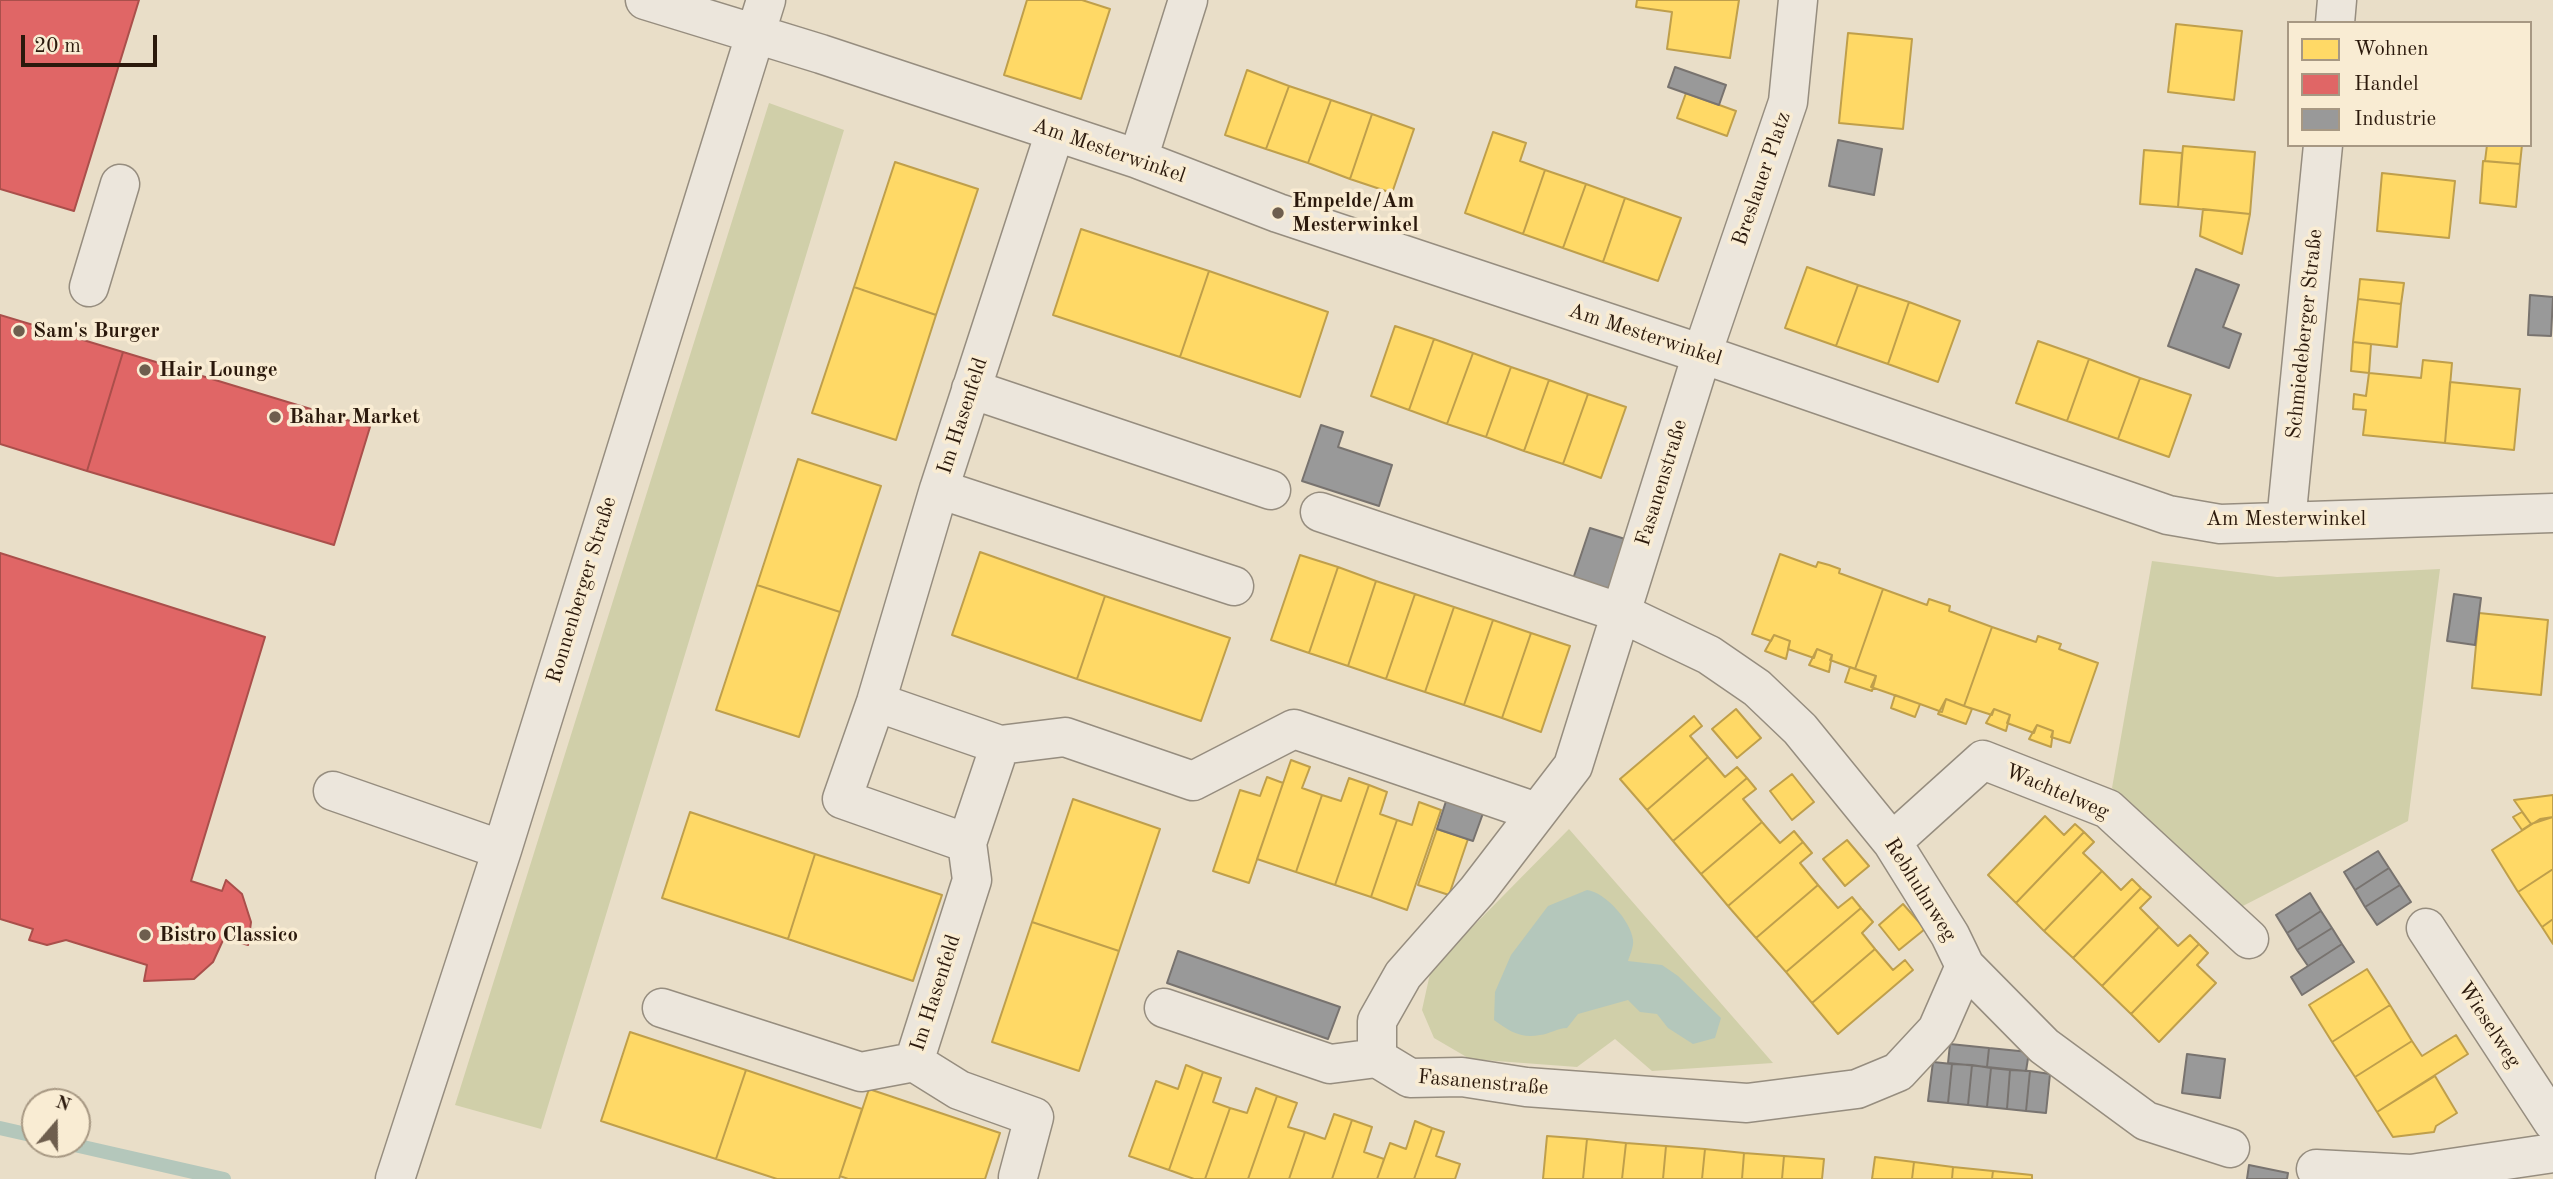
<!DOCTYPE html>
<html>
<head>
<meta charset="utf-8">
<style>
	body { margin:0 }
	#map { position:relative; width:2553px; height:1179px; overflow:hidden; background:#e9dec8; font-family:"Old Standard TT",serif }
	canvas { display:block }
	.legend { position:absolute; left:2287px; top:21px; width:245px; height:126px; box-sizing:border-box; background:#f9ecd3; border:2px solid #a79883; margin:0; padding:9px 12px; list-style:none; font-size:21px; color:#2b190c }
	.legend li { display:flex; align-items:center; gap:14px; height:35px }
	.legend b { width:35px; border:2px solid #a79883 }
	.north { position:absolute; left:21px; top:1088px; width:70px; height:70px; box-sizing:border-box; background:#f9ecd3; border:2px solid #a79883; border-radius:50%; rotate:20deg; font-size:19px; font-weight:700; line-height:28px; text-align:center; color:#2b190c }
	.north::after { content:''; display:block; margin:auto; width:24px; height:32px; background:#6e5e4e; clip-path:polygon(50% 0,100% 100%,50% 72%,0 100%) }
	.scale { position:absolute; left:21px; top:35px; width:136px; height:32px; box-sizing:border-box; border:4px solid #2b190c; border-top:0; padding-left:9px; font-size:21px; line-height:24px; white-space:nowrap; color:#2b190c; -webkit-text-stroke:5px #f9ecd3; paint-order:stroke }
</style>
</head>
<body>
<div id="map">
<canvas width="2553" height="1179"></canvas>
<ul class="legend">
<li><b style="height:19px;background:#ffd966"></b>Wohnen</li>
<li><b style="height:19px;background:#e06666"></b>Handel</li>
<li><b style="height:19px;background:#999"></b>Industrie</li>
</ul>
<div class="north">N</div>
<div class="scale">20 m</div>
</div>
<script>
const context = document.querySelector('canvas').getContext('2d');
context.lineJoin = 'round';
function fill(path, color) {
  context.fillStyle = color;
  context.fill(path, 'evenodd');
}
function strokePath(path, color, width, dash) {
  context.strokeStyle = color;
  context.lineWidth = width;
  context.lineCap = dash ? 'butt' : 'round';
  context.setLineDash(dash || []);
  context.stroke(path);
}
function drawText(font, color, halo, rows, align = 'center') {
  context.font = font + ' "Old Standard TT",serif';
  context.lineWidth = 7;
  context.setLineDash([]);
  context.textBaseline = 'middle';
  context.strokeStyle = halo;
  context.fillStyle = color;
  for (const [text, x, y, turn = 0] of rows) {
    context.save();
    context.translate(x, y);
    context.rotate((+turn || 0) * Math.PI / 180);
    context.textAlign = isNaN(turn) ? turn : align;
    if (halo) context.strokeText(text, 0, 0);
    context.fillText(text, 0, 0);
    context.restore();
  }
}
const green = new Path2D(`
	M769,103L844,130L541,1129L455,1105Z
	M2152,561L2277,577L2440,569L2408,821L2239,908L2112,788Z
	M1569,829L1773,1063L1652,1071L1615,1039L1577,1067L1470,1059L1434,1038L1422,1010L1431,969Z`);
const water = new Path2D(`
	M1587,890C1605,892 1631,921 1633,940C1634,946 1630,955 1628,961L1662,965L1678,976L1721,1018L1715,1038L1693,1044L1668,1028L1657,1014L1640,1012L1628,1000L1578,1014L1567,1028C1557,1028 1550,1034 1540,1035C1521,1039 1509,1031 1494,1020L1495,992L1511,955L1548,906Z`);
const homes = new Path2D(`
	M1027,0H1082L1110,9L1081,99L1004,75Z
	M1637,0H1739L1730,58L1667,49L1672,12L1636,7Z
	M2176,24L2242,31L2234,100L2168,92Z
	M1848,33L1912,39L1903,129L1839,123Z
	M1247,70L1289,86L1266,149L1225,135Z
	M1289,86L1331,100L1308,163L1266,149Z
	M1686,93L1736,111L1727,136L1677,118Z
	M1331,100L1372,114L1350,179L1308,163Z
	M1372,114L1414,129L1392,193L1350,179Z
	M1493,132L1526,143L1520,161L1545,170L1523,234L1465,213Z
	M2487,145H2522L2520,164L2485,161Z
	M2183,146L2255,152L2250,214L2178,207Z
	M2144,150L2182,153L2178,207L2140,204Z
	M2483,161L2520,164L2516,207L2480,203Z
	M895,162L978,189L936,315L854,287Z
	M1545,170L1586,184L1563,248L1523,234Z
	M2382,173L2455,181L2449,238L2377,231Z
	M1586,184L1625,198L1603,262L1563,248Z
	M1625,198L1681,218L1658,281L1603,262Z
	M2203,209L2250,214L2242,254L2200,236Z
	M1081,229L1209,271L1180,357L1053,315Z
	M1807,267L1858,285L1836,346L1785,328Z
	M1209,271L1328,312L1300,397L1180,357Z
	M2360,279L2404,283L2401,304L2358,299Z
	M1858,285L1909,302L1888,364L1836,346Z
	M854,287L936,315L896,440L812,413Z
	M2358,299L2401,304L2397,347L2353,342Z
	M1909,302L1960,321L1938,382L1888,364Z
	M1395,326L1434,339L1409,410L1371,396Z
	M1434,339L1473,353L1447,424L1409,410Z
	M2038,341L2089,359L2067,421L2016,403Z
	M2353,342L2371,344L2369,373L2351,371Z
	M1473,353L1511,367L1486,437L1447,424Z
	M2089,359L2140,378L2118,439L2067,421Z
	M2423,360L2452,363L2445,443L2363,435L2366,410L2353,409L2354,394L2366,396L2369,373L2421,378Z
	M1511,367L1549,380L1524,451L1486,437Z
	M2140,378L2191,395L2169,457L2118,439Z
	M1549,380L1588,394L1563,464L1524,451Z
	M2450,382L2520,389L2514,450L2445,443Z
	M1588,394L1626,407L1601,478L1563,464Z
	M798,459L881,486L840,612L757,585Z
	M980,552L1105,596L1077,679L952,635Z
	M1780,554L1816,567L1818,562L1829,565L1840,569L1839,573L1883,589L1855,669L1830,660L1832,655L1817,649L1814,658L1788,649L1790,641L1774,635L1771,641L1752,634Z
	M1300,555L1338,567L1309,653L1271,640Z
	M1338,567L1376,581L1348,666L1309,653Z
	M1376,581L1415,594L1386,679L1348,666Z
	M757,585L840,612L799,737L716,710Z
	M1883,589L1927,605L1929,599L1950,606L1949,611L1992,627L1964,706L1946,699L1942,712L1920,704L1871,687L1876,676L1855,669Z
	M1415,594L1454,607L1425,692L1386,679Z
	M1105,596L1230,638L1201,721L1077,679Z
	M1454,607L1493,620L1464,705L1425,692Z
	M2479,613L2548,620L2541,695L2472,688Z
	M1493,620L1531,633L1502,718L1464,705Z
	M1992,627L2036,642L2038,636L2061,644L2059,649L2098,663L2070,743L2051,737L2053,731L2037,725L2034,733L2007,723L2010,715L1994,709L1992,715L1964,706Z
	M1531,633L1570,646L1541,732L1502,718Z
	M1774,635L1790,641L1786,659L1765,651Z
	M1817,649L1832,655L1829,672L1809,665Z
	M1850,667L1876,676L1872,691L1845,682Z
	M1895,695L1920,704L1915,717L1891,708Z
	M1946,699L1972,709L1966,724L1938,714Z
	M1736,709L1761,738L1737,758L1712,729Z
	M1994,709L2010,715L2006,731L1986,723Z
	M1694,716L1702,726L1690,736L1708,757L1647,810L1620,779Z
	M2037,725L2053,731L2051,747L2029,739Z
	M1708,757L1725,777L1737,767L1747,778L1673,841L1647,810Z
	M1291,760L1310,767L1302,788L1322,795L1296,872L1257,859Z
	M1792,774L1814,802L1792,820L1770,791Z
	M1267,777L1283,783L1249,883L1213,871L1240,790L1260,796Z
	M1349,778L1369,785L1335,885L1296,872L1322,795L1341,801Z
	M1747,778L1756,789L1743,799L1762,822L1701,874L1673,841Z
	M1369,785L1387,792L1380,814L1397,820L1371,897L1335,885Z
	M2553,795V817L2531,824L2514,800Z
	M1073,799L1160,829L1119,951L1032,922Z
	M1419,802L1441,810L1407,910L1371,897L1397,820L1412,825Z
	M690,812L815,854L788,939L662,898Z
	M2522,812L2531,824L2522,830L2513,817Z
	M2045,816L2064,835L2075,824L2084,832L2016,903L1988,875Z
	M2553,817V869L2518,892L2492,850L2540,819Z
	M1762,822L1780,843L1794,831L1803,842L1728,906L1701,874Z
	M1437,829L1468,839L1449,895L1418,885Z
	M2084,832L2094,842L2083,853L2102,871L2044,931L2016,903Z
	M1847,840L1869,866L1845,886L1823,859Z
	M1803,842L1812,853L1800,863L1818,885L1756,938L1728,906Z
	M815,854L942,895L913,981L788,939Z
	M2553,869V919L2542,927L2518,892Z
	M2102,871L2121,890L2132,879L2141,888L2073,958L2044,931Z
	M1818,885L1838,908L1852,897L1861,908L1786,972L1756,938Z
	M2141,888L2151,897L2140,908L2159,927L2102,986L2073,958Z
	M1903,904L1925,929L1899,950L1879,925Z
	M1861,908L1873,922L1862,933L1875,949L1812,1003L1786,972Z
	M2553,919V944L2542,927Z
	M1032,922L1119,951L1079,1071L992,1042Z
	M2159,927L2178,946L2190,935L2199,944L2131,1014L2102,986Z
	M2199,944L2208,953L2197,965L2216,983L2159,1042L2131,1014Z
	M1875,949L1893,970L1905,960L1913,970L1838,1034L1812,1003Z
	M2367,969L2390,1005L2332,1042L2309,1005Z
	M2390,1005L2412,1041L2355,1077L2332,1042Z
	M630,1032L746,1070L716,1159L601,1121Z
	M2456,1035L2468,1054L2377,1112L2355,1077L2412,1041L2422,1056Z
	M1186,1065L1203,1072L1169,1170L1129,1156L1156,1081L1178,1089Z
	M746,1070L862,1109L839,1179H777L716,1159Z
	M1203,1072L1221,1078L1213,1102L1230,1108L1205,1179H1194L1169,1170Z
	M2435,1076L2457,1113L2436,1126L2434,1132L2393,1137L2377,1112Z
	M1256,1088L1277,1096L1248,1179H1205L1230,1108L1247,1113Z
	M869,1089L1000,1133L985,1179H848L840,1176Z
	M1277,1096L1297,1103L1288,1127L1305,1132L1289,1179H1248Z
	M1334,1114L1352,1120L1332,1179H1289L1305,1132L1325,1139Z
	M1352,1120L1372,1127L1364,1152L1384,1159L1377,1179H1332Z
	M1415,1121L1432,1128L1414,1179H1377L1390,1143L1406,1149Z
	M1432,1128L1444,1132L1436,1156L1460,1164L1455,1179H1414Z
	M1547,1136L1587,1139L1583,1179H1543Z
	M1587,1139L1626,1143L1622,1179H1583Z
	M1626,1143L1666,1146L1663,1179H1622Z
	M1666,1146L1705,1149L1702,1179H1663Z
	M1705,1149L1744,1153L1742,1179H1702Z
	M1744,1153L1784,1156L1782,1179H1742Z
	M1784,1156L1824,1159L1822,1179H1782Z
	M1875,1157L1914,1162L1912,1179H1872Z
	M1914,1162L1953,1167L1952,1179H1912Z
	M1953,1167L1993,1171L1992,1179H1952Z
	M1993,1171L2032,1175V1179H1992Z`);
const shops = new Path2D(`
	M0,0H139L74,211L0,189Z
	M0,315L123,352L87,471L0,444Z
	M123,352L370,427L334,545L87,471Z
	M0,553L265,637L191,881L222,891L226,880L242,894L251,922L248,945L224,938L213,962L194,979L144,981L147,965L66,940L47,945L29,940L33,929L0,919Z`);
const industry = new Path2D(`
	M1675,67L1726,85L1719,105L1668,87Z
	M1838,140L1882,149L1874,195L1829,186Z
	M2196,269L2239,285L2223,327L2241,334L2229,368L2168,346Z
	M2530,295L2553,297L2551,336L2528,335Z
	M1321,425L1343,432L1338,447L1392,465L1379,506L1302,481Z
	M1590,528L1625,539L1607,594L1572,582Z
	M2454,594L2481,598L2475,645L2447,641Z
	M1449,792L1486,805L1473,841L1437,829Z
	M2378,851L2389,868L2355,890L2344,872Z
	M2389,868L2400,885L2365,907L2355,890Z
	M2400,885L2411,902L2377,925L2365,907Z
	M2310,893L2321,911L2287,933L2276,915Z
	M2321,911L2332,928L2297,950L2287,933Z
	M2332,928L2342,944L2308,966L2297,950Z
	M2342,944L2354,962L2302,995L2291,977Z
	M1178,951L1340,1007L1328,1039L1167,983Z
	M1950,1044L1989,1048L1987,1067L1948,1063Z
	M1989,1048L2029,1052L2026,1071L1987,1067Z
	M2187,1054L2225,1059L2220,1098L2182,1093Z
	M1933,1062L1952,1064L1948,1103L1928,1101Z
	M1952,1064L1972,1065L1968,1105L1948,1103Z
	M1972,1065L1991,1068L1987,1107L1968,1105Z
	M1991,1068L2010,1070L2007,1109L1987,1107Z
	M2010,1070L2030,1071L2026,1111L2007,1109Z
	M2030,1071L2050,1074L2046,1113L2026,1111Z
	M2249,1165L2288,1173L2287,1179H2247Z`);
const stream = new Path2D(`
	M0,1128L35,1136
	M70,1144L224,1179`);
const minor = new Path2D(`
	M645,0L821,54L1138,159L1278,213L1702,354L2168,515L2220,524L2553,513
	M1798,0L1788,102L1702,354L1573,766L1477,891L1403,975L1377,1021V1058L1410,1078L1462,1077L1526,1087L1747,1103L1857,1089L1898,1072L1937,1030L1965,966
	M2335,23L2337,0
	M1055,132L939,489L876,702L842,799L967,843L1000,745L1065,737L1193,781L1294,729L1536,812
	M1138,159L1188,0
	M89,287L120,184
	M971,389L1271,490
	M939,489L1234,586
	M1320,512L1621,613L1709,655L1757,688L1800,729L1892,842L1950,935L1965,966L2044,1046L2146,1121L2230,1148
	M2286,522L2323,145
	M876,702L1000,745
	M333,791L502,850
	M1892,842L1983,760L2108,809L2249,939
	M2426,928L2553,1122
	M662,1008L861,1072L914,1062L959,1090L1034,1117L1018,1177
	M1164,1008L1330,1064L1377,1058
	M914,1062L972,880L967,843
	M2316,1169L2411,1174L2553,1153
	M395,1179L502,850L766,0`);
const markers = [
	[1278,213,7,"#6e5e4e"],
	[19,331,7,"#6e5e4e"],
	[145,370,7,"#6e5e4e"],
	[275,417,7,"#6e5e4e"],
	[145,935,7,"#6e5e4e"]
];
const streetNames = [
	["Am Mesterwinkel",1109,151,19],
	["Breslauer Platz",1762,179,-71],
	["Schmiedeberger Straße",2305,334,-84],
	["Am Mesterwinkel",1645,335,18],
	["Im Hasenfeld",963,416,-72],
	["Fasanenstraße",1662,483,-73],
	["Am Mesterwinkel",2286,519],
	["Ronnenberger Straße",582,590,-73],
	["Wachtelweg",2057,792,23],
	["Rebhuhnweg",1920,890,58],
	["Im Hasenfeld",936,993,-72],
	["Wieselweg",2489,1025,57],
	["Fasanenstraße",1483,1083,5]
];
const poiNames = [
	["Empelde/Am",1292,201],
	["Mesterwinkel",1292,225],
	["Sam's Burger",33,331],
	["Hair Lounge",159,370],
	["Bahar Market",289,417],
	["Bistro Classico",159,935]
];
fill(green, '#d0cfa9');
fill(water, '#b4c7bb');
fill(homes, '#ffd966');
strokePath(homes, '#bf9f4b', 2);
fill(shops, '#e06666');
strokePath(shops, '#aa4f4b', 2);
fill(industry, '#999');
strokePath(industry, '#78736f', 2);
strokePath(stream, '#b4c7bb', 14);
strokePath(minor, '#968d7f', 41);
strokePath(minor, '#ece6dc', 38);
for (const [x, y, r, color] of markers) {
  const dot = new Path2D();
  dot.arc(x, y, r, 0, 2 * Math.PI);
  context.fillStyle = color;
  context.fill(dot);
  strokePath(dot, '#f9ecd3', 2.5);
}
drawText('21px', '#2b190c', '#f9ecd3', streetNames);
drawText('bold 21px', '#2b190c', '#f9ecd3', poiNames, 'left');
</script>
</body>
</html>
